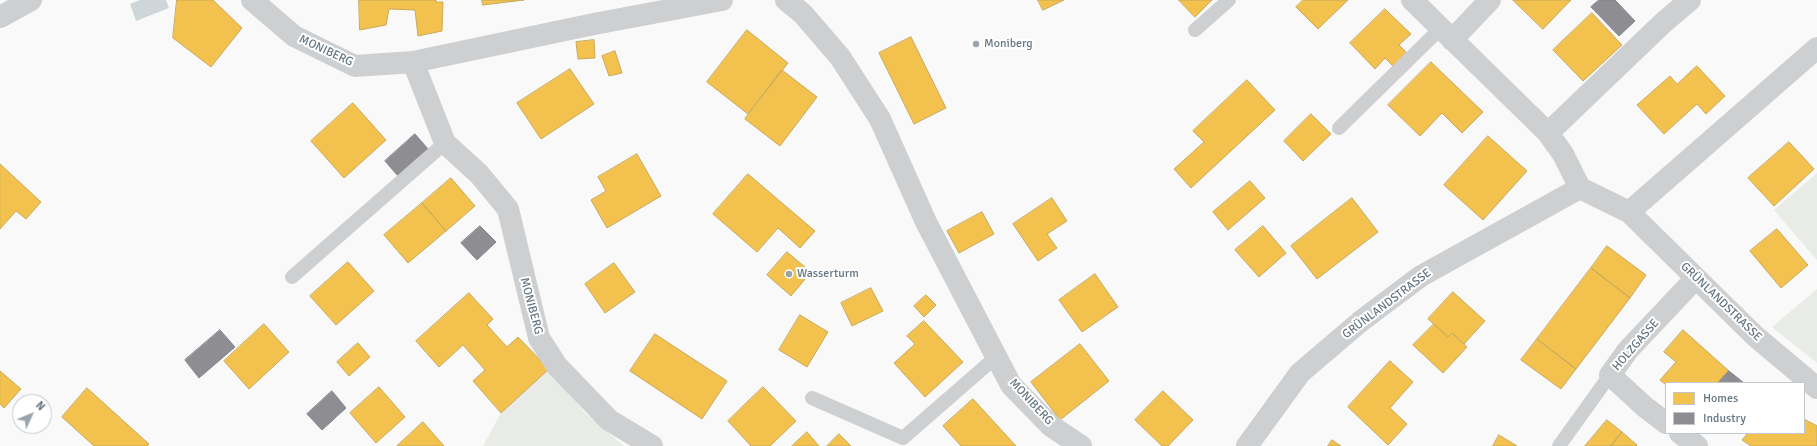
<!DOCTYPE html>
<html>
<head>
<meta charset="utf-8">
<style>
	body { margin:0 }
	#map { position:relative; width:1817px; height:446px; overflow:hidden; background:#f9f9f9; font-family:Signika,sans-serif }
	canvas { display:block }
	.legend { position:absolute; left:1665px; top:382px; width:140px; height:52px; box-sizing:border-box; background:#fff; border:1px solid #c1c8cd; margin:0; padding:5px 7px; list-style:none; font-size:12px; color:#657683 }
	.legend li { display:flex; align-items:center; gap:8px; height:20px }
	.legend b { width:20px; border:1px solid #c1c8cd }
	.north { position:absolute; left:12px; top:394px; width:40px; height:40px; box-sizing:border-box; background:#fff; border:1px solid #c1c8cd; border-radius:50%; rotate:46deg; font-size:11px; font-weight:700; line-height:16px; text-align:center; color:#657683 }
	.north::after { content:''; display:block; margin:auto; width:14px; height:18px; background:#99a4ac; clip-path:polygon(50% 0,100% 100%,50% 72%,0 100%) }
</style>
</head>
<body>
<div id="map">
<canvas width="1817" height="446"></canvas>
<ul class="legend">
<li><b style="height:11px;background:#f2c14e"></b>Homes</li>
<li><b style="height:11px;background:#8d8d92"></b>Industry</li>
</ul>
<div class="north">N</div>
</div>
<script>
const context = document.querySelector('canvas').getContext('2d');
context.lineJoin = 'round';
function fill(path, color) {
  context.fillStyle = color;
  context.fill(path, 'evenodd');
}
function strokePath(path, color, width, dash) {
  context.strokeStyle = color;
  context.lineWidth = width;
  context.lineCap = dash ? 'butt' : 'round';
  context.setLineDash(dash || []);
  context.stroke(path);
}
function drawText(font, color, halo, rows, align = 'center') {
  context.font = font + ' Signika,sans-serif';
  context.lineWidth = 4;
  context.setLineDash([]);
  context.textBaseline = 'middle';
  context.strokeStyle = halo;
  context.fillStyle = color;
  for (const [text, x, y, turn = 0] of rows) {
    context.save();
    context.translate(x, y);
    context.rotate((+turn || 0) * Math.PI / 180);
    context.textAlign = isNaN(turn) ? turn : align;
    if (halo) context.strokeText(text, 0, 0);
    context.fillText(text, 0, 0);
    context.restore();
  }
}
const green = new Path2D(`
	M1817,173V260L1774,210Z
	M1817,289V363L1772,327Z
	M549,369L586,414L624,446H483L501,413Z`);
const water = new Path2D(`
	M140,0H166L169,8L136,21L130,4Z`);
const homes = new Path2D(`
	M177,0H213L242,28L211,67L173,38Z
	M359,0H436V2H443L442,31L418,36L415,10L389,9L386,25L360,30Z
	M482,0H524L483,5Z
	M1038,0H1064L1043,10Z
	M1179,0H1212L1195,17Z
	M1303,0H1348L1318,29L1296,7Z
	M1513,0H1571L1543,29Z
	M1385,9L1411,34L1399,45L1408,54L1394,67L1385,58L1375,69L1350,43Z
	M1592,13L1622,45L1583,81L1553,50Z
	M747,30L788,63L748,114L707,82Z
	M911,37L946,108L914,124L879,53Z
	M594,40L595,58L578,59L576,42Z
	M615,51L622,73L609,76L602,56Z
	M1431,62L1483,112L1462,133L1442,113L1420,136L1388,105Z
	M1697,66L1725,96L1706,114L1697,104L1664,134L1637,105L1670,76L1677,84Z
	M570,69L594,104L541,139L517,103Z
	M782,70L817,97L780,146L745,119Z
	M1247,80L1275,110L1191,188L1174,169L1204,142L1193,131Z
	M353,103L386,140L344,178L311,141Z
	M1311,114L1331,134L1303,161L1284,141Z
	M1488,136L1527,171L1483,220L1444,185Z
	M1789,142L1814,169L1774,206L1748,178Z
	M637,154L661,196L607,228L591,200L606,191L598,177Z
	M0,164L41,202L26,219L16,211L0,229Z
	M748,174L815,231L800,248L778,228L757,252L713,214Z
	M451,178L475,206L446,231L422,203Z
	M1250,181L1265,198L1228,230L1213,212Z
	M1052,198L1067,221L1047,234L1057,248L1038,261L1013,224Z
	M1352,198L1378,232L1317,279L1291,246Z
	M422,203L446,231L408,263L384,235Z
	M982,212L994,234L959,253L947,231Z
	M1263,226L1286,253L1259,277L1235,250Z
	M1777,229L1808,265L1781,288L1750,251Z
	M1607,246L1646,275L1630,298L1591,268Z
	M787,252L811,272L791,296L767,275Z
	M348,262L374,291L336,325L310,296Z
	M614,263L635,292L605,313L585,284Z
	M1591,268L1630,298L1576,369L1537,339Z
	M1095,274L1118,307L1082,332L1059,300Z
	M871,288L883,311L852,326L841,303Z
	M1453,292L1485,321L1464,344L1452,333L1448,337L1428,319Z
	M469,293L493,319L487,325L507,347L518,337L549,369L501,413L473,381L485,370L463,345L439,367L416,341Z
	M926,295L936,305L924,317L914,306Z
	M800,315L828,332L807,367L779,350Z
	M924,321L963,362L925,397L894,363L915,344L907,336Z
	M264,324L289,352L249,389L224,361Z
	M1434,324L1448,337L1452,333L1467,347L1443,373L1413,345Z
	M1683,330L1729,371L1718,383H1666V385L1660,380L1676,362L1664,352Z
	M655,334L727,381L702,419L630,371Z
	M1537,339L1576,369L1561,389L1521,360Z
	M358,343L370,357L349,376L337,362Z
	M1080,344L1109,381L1060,420L1031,382Z
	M1390,361L1413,382L1390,408L1407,424L1388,445L1348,407Z
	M0,371L21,389L4,408L0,404Z
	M379,387L405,417L376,443L350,413Z
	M763,387L796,421L770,446H751L728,421Z
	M87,388L149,444L147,446H94L62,417Z
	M1163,391L1193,420L1168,446H1162L1135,420Z
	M973,399L1016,446H961L943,426Z
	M1804,419L1817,426V446H1751L1742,440L1748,433H1804Z
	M1607,420L1622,432L1611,446H1585Z
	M423,422L444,446H397Z
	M807,432L819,446H792Z
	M1622,432L1637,445L1636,446H1611Z
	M839,434L851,446H827Z
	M1499,435L1517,446H1493Z
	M1332,440L1341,446H1328Z`);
const industry = new Path2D(`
	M1599,0H1615L1635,21L1619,36L1591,7Z
	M415,134L428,149L398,176L385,161Z
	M480,226L496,242L477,260L461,243Z
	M220,330L235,347L199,378L185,360Z
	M1729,371L1744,383H1718Z
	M332,391L346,408L322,430L307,414Z`);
const service = new Path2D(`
	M1195,30L1229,0
	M1339,128L1440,29
	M292,277L445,143
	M812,398L903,438
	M903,438L996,357
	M1559,446L1610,375`);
const minor = new Path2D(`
	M252,0L294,36L355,66L413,62L445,143L479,174L508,209L539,338L557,366L609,420L652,446
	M786,0L803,14L840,57L880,119L926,222L1011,385L1051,426L1081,446
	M1412,0L1548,133L1563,154L1580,188L1629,212L1755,336L1817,388
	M0,17L31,0
	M1452,40L1490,0
	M413,62L594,24L722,0
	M1548,133L1664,22L1690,0
	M1629,212L1817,48
	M1666,423L1645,407L1610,375L1628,350L1696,278
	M1680,433L1697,446
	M1247,446L1300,373L1361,321L1421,276L1580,188`);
const markers = [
	[976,44,4,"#99a4ac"],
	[789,274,4,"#99a4ac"]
];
const poiNames = [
	["Moniberg",984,44],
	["Wasserturm",797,274]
];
const streetNames = [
	["MONIBERG",326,51,25],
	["GRÜNLANDSTRASSE",1721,302,44],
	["GRÜNLANDSTRASSE",1387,304,-37],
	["MONIBERG",531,306,75],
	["HOLZGASSE",1636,345,-49],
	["MONIBERG",1031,402,47]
];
fill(green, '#e8ebe6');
fill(water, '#ced6d9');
fill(homes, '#f2c14e');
strokePath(homes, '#c8aa5e', 1);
fill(industry, '#8d8d92');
strokePath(industry, '#81868e', 1);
strokePath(service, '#cecfd0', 14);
strokePath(minor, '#cecfd0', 22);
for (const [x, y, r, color] of markers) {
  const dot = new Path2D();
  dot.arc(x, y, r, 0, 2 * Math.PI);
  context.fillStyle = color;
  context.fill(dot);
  strokePath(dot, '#fff', 1.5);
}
drawText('12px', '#657683', '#fff', poiNames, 'left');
drawText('12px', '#657683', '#fff', streetNames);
</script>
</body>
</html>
